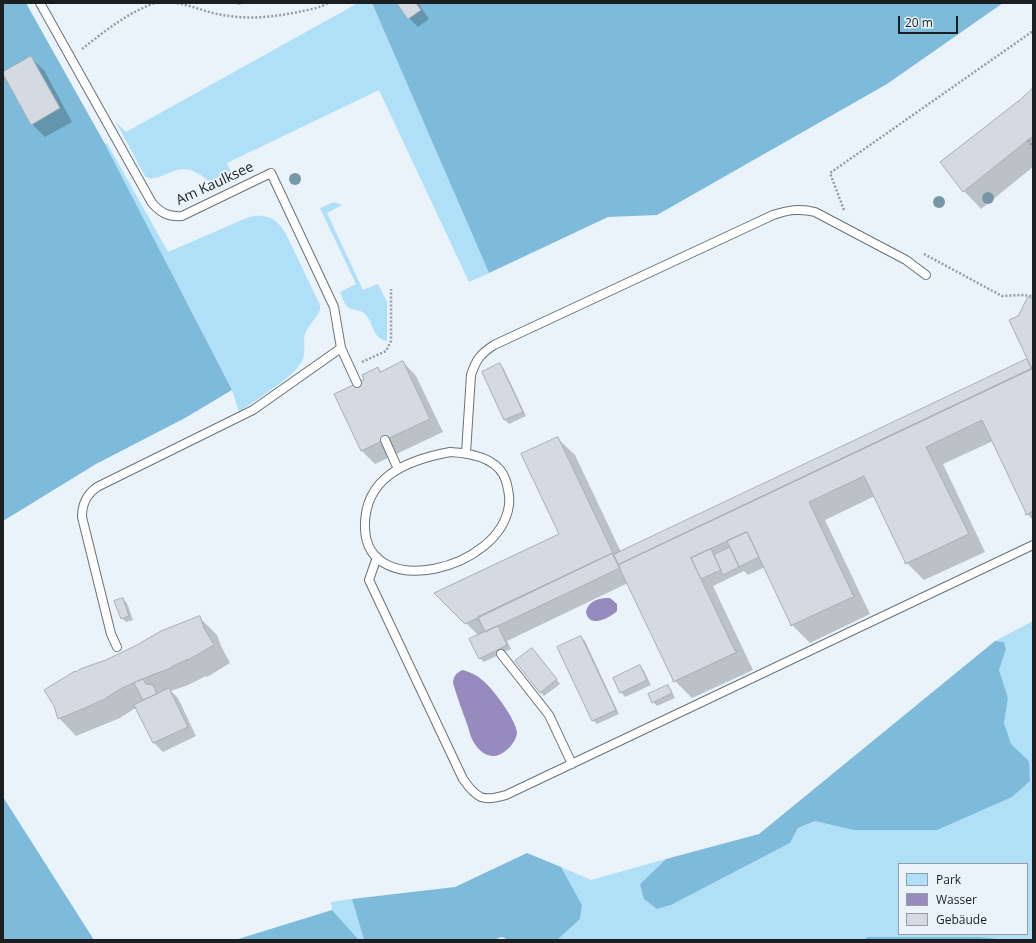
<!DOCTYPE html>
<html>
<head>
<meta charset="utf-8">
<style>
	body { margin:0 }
	#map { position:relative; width:1036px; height:943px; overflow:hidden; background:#e9f3f9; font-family:"Open Sans",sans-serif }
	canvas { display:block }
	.frame { position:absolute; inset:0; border:4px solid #1b1f21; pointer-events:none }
	.legend { position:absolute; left:898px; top:863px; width:130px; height:72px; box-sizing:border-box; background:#e9f3f9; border:1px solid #979ea3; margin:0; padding:5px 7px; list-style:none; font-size:12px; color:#1b1f21 }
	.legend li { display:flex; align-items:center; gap:8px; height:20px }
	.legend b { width:20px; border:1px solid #979ea3 }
	.scale { position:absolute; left:898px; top:16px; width:60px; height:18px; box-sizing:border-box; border:2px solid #1b1f21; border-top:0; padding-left:5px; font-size:12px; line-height:14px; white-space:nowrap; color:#1b1f21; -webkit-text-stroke:3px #e9f3f9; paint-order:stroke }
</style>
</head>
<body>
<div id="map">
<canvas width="1036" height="943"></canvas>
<div class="frame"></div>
<ul class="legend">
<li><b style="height:11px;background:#b0dff8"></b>Park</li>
<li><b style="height:11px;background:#978abe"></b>Wasser</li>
<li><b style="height:11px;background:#d4d9e2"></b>Gebäude</li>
</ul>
<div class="scale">20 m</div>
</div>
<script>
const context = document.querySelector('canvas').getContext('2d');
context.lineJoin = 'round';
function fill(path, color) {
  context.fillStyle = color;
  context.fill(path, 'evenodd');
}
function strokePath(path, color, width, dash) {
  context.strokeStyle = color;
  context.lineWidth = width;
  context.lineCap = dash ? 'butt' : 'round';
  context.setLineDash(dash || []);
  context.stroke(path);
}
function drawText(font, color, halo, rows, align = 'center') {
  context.font = font + ' "Open Sans",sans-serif';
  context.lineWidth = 4;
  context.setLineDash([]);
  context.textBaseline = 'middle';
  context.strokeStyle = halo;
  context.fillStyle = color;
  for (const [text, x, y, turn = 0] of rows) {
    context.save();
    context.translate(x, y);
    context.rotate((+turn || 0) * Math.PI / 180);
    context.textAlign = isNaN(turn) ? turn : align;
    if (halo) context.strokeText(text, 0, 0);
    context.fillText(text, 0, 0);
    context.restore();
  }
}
const green = new Path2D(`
	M358,3H372L489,273L469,282L379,90L227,163L233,178L215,186C210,185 209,181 206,179C200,174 191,169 183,169C170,169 155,184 145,176L116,122L126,132Z
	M107,143L168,252L249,217C267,213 277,219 286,234L320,305V310C316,318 309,325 305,334C302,343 307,352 302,361C294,377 254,401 239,412L232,390L105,144Z
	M334,202L342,205L327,213L363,290L378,284L387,302V341C372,339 374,322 364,313C360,310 354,310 349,308C344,305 342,296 340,292L356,284L320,208Z
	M1033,621V940H1009L980,937H867L864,940H557L580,919L582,906L561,867L591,880L666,859L640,884L657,909L671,905L790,843L798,828L815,821L853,830L1029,761L1010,744L1004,723L1008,698L999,670L1006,649L1004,642L995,641ZM899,864H1027V934H899Z
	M352,899L364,940H359L332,910L331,902Z`);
const forest = new Path2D(`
	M3,3H26L105,144L232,390L185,418L96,464L3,521Z
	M372,3H1003L887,84L657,215L608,217L489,273Z
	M995,641L1004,642L1006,649L999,670L1008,698L1004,723L1011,744L1029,761L1030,781L1012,797L937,830H853L815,821L798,828L790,843L671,905L657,909L644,899L640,884L666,859L759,834Z
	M3,797L94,940H3Z
	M527,853L561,867L582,905L580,919L557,940H509L502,937L493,940H364L352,899L455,887Z
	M332,910L359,940H235Z
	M867,937H980L1009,940H864Z`);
const water = new Path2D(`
	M605,598H610L617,604V611C610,618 589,629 586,612C588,602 596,599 605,598Z
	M463,670C470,672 477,675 482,680C492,687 517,721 517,733C516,743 503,757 492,756C483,755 477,748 473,741C470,736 469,729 467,724C462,710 457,697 453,683C454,675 456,673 463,670Z`);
const shadow = new Path2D(`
	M236,3H247L238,5Z
	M399,3H418L429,19L418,27L409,18Z
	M30,57L44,70L72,122L45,137L32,124Z
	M1033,89V167L981,209L964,191L1022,99Z
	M1033,300V520L1027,514L993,441L943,464L985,552L924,580L907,563L875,496L825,520L870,614L810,643L792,625L765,567L748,575L744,571L713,586L753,670L692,698L675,681L628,583L507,641L511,649L484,662L479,658V636L436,593L560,534L557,438L575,455L621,552L1027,360L1030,363L1019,316Z
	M403,362L416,376L443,432L375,464L362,451L336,394L366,380L378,368L382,372Z
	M499,364L504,369L526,416L509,424L505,420L483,372Z
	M123,599L127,603L133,620L126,622L122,618Z
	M199,617L217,635L221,646L230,663L207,677L206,676L188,685L171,691L178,698L196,736L163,752L154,743L137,707L120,718L76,736L59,718L106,661Z
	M581,637L585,641L619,714L597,724L593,720Z
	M536,653L560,684L544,696L540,692Z
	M640,666L644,671L651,685L625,697L621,692Z
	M667,686L671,690L675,698L657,706L653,702Z`);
const building = new Path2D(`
	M397,3H416L421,10L408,19Z
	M31,56L60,108L31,125L3,74V72Z
	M1033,88V136L963,192L940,162L1021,99Z
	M1028,297L1033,299V368L1032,369L1009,320L1018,316Z
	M1027,359L1032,369L618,565L613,555Z
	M403,361L430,419L361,451L334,394L364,380L362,375L378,367L380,372Z
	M500,363L523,412L504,420L482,372Z
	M1033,368V511L1026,515L1025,514L1026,513L982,420L926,447L969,534L905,564V562L864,476L809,502L853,595H854L855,596L790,626L791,625L747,532L727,541L691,558L735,651L737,650V652L673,682V680L618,565Z
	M558,437L613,553L465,624L434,593L559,534L521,454Z
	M747,532L759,557L739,567L727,541Z
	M730,547L739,567L723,575L714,555Z
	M711,549L721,570L701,579L691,558Z
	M613,553L620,568L485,632L478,617Z
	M123,598L129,616L121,619L114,601Z
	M200,616L204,628L214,645L188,660V659L171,667V668L152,675L122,688L103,700H102L85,708L58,719L54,706L44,690L75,671L76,672L80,669L106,660L137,645L161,631Z
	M498,626L507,645L479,659L469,639Z
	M581,636L616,710L592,721L557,647Z
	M532,648L557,679L540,693L515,661Z
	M640,665L647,680L620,693L613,678Z
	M143,679L146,684L153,685L157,694L143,700L134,683Z
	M668,685L672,693L652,703L648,694Z
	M169,688L188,727L153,743L134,705Z`);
const path = new Path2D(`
	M177,3C189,5 201,10 213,13C242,20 269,18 298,12C308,10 320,8 328,3
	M82,49C105,31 127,13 155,3
	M1028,140L1033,147
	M844,210L830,173L1033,31
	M924,254L1002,296L1020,295L1033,296
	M362,362L386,351L391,341V289`);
const lane = new Path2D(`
	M40,3L152,203C161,213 168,217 182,216L271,173L334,307L341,348L357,383
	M385,440L398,469
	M450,452C471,453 499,458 506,481C508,488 510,497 509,505C500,571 368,601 365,529C363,477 407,460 450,452Z
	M466,453L471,375C476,360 480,354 494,345L773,215C788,210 800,208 815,212L906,260L926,275
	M377,557L369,580L463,779C477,799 483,802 506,795L1033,545
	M117,647L111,634L82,517C82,504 86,495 97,487L253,410L341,348
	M501,654L549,715L572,764`);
const trees = [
	[295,179],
	[988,198],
	[939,202]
];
const streetNames = [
	["Am Kaulksee",215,184,-25]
];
fill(green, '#b0dff8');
fill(forest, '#7ebbda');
fill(water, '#978abe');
fill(shadow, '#0003');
fill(building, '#d4d9e2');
strokePath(building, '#a9adb6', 1);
strokePath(lane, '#697277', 10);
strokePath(path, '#969da2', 2.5, [2, 2]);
strokePath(lane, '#fff', 8);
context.fillStyle = '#7797a5';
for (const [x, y] of trees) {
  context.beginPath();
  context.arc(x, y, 6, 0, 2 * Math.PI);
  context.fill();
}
drawText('14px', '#1b1f21', '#e9f3f9', streetNames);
</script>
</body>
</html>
